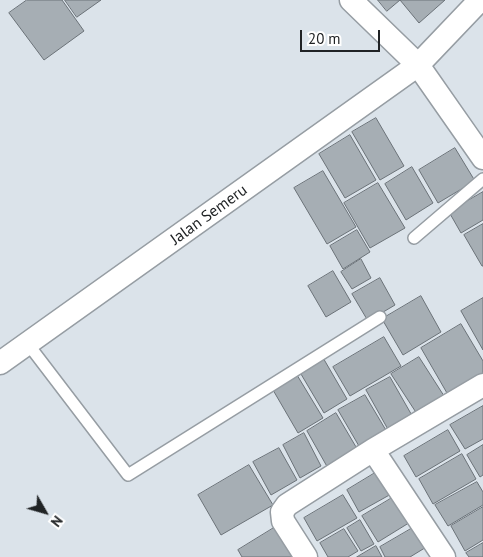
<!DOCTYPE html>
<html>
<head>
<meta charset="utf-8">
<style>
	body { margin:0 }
	#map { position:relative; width:483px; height:557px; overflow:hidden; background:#dbe3ea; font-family:"PT Sans",sans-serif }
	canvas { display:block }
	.north { position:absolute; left:20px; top:487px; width:50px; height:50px; -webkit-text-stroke:4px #fff; paint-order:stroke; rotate:128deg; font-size:14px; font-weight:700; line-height:20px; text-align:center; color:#202325 }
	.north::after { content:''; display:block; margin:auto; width:18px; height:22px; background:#202325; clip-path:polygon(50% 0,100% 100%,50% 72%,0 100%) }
	.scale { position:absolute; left:300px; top:30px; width:80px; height:22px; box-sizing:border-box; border:2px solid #202325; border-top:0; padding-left:6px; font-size:15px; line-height:18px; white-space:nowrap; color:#202325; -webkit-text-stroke:4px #fff; paint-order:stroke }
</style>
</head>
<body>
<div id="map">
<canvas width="483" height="557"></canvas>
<div class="north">N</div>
<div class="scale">20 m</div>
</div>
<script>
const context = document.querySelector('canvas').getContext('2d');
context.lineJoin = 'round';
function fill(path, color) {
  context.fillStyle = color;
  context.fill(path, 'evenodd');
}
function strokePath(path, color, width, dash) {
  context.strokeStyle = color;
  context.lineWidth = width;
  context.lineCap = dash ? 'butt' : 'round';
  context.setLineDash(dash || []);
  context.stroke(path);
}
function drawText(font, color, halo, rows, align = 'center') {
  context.font = font + ' "PT Sans",sans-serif';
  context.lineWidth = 4;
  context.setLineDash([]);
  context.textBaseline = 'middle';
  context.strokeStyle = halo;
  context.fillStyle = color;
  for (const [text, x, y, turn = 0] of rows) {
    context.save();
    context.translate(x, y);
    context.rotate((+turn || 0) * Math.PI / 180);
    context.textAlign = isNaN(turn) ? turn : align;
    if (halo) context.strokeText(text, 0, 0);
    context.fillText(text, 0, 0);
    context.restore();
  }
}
const building = new Path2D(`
	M27,0H62L84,31L44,60L9,13Z
	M65,0H101L77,17Z
	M378,0H445L419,23L400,0L387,11Z
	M376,118L404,166L380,180L352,132Z
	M350,135L376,180L345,198L319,154Z
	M455,148L475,181L438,203L419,170Z
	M412,167L433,203L406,220L385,184Z
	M323,171L356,227L327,244L294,188Z
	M378,183L405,228L370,248L344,203Z
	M483,192V220L461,233L449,212Z
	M483,224V266H482L464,235Z
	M357,230L370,252L343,269L330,246Z
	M361,259L371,278L352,289L341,272Z
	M333,271L351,302L326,317L308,286Z
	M380,278L395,305L368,321L352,294Z
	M421,296L441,332L403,355L382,319Z
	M483,298V350L461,311Z
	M461,324L483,361V381L451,400L421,348Z
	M384,337L401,366L350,396L333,367Z
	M322,356L347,399L324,413L298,369Z
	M419,357L446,399L419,417L391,374Z
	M297,375L323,418L298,433L273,390Z
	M390,377L414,419L390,433L366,390Z
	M365,395L390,437L363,453L338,410Z
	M483,406V439L465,449L450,425Z
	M336,413L359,452L329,470L307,431Z
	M448,430L460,451L416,477L404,456Z
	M304,433L321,466L300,478L283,445Z
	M483,445V475L480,477L467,455Z
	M279,448L297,480L271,495L253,462Z
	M462,454L476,479L433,504L419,479Z
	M249,465L273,505L221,535L198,495Z
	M380,470L393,493L359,512L347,490Z
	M477,482L483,492V505L448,526L435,505Z
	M343,495L357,518L317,541L304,518Z
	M397,495L412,521L378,542L362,516Z
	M483,507V540L465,551L451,526Z
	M360,520L374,544L361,551L347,528Z
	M277,526L295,557H242L238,550Z
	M416,526L428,546L410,557H385L380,547Z
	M344,529L358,551L348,557H328L320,543Z
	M483,543V557H469L466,553Z
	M376,546L382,557H357Z`);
const service = new Path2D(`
	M414,238L483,179
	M28,344L128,475L380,317`);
const minor = new Path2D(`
	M351,0L418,65L483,158
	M0,363L418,65L480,0
	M373,450L444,557
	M306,557L283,521L282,512L287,505L373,450L483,385`);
const streetNames = [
	["Jalan Semeru",209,215,-36]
];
fill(building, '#a6aeb4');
strokePath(building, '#6b7278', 1);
strokePath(service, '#969da3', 14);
strokePath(minor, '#969da3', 25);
strokePath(service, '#fff', 11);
strokePath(minor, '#fff', 22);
drawText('16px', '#202325', '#fff', streetNames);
</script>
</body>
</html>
